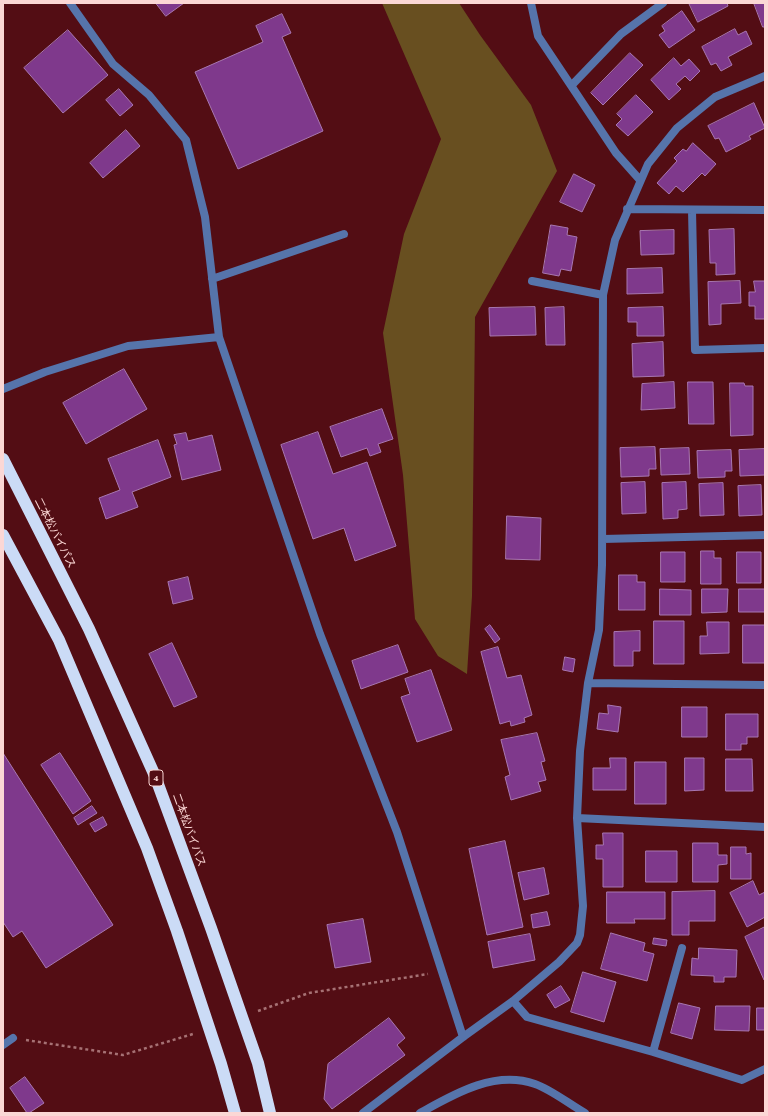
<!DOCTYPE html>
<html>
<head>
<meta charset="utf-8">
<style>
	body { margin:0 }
	#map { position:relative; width:768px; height:1116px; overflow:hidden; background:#530d14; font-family:"Crimson Pro",serif }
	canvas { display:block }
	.frame { position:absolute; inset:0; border:4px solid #fbd7d5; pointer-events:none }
</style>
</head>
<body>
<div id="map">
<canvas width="768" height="1116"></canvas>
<div class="frame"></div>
</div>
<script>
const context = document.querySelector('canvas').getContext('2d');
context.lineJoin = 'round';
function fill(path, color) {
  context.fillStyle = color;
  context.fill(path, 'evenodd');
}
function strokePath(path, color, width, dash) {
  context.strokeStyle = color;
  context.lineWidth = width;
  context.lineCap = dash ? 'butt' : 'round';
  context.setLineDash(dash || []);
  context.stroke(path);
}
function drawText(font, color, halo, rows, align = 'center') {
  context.font = font + ' "Crimson Pro","Noto Sans JP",serif';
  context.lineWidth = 4;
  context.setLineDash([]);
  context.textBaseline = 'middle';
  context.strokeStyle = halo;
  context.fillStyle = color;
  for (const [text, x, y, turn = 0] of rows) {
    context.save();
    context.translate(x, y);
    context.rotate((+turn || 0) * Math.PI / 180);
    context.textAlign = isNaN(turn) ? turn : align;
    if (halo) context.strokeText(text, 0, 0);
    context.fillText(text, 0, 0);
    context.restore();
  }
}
const green = new Path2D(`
	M382,3H459L480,35L531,105L557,171L475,317L472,596L467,674L438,656L415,619L403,475L383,333L404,234L441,139Z`);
const building = new Path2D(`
	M156,3H184L166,16Z
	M689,3H727L728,6L698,22Z
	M754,3H765V27H763Z
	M682,11L695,30L669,48L659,35L665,31L662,26Z
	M282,14L291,33L282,37L323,131L238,169L195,72L263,42L256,26Z
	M735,29L738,35L746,31L752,44L728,57L732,65L721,71L716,63L711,65L702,47Z
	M68,30L108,75L63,113L24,68Z
	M630,53L643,65L603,105L591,93Z
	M674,58L681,66L689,59L700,71L690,81L685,76L676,84L681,89L669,100L651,80Z
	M119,89L133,105L120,116L106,100Z
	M636,95L653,112L628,136L616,125L622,119L617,114Z
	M754,103L765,128L749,136L751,139L726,152L719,138L715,139L708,126Z
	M126,130L140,146L103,178L90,163Z
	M693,143L716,164L705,176L702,173L683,192L676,186L669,194L657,183L677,161L674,158L683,149L686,151Z
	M574,174L595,185L582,212L560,202Z
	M551,225L568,228L567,235L577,237L571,271L561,269L559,276L543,273Z
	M734,229L735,274L716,275V263H710L709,230Z
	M674,230V254L641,255L640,231Z
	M662,268L663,293L627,294V269Z
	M740,281L741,303L721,304V324L709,325L708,282Z
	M754,281H765V319H755V306H749V292H755Z
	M535,307L536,335L490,336L489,308Z
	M564,307L565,345H546L545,308Z
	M663,307L664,336H637V322H628V308Z
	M663,342L664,376L633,377L632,344Z
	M124,369L147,409L86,444L63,403Z
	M674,382L675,408L641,410L642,384Z
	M688,382H713L714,424H689Z
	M730,383H744L745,386H753V435L731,436Z
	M382,409L393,439L378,444L381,452L370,456L367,448L341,457L330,427Z
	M318,432L333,474L367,462L396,546L355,561L344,528L313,539L281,445Z
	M186,433L188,441L212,435L221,470L182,480L174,445L177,444L174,435Z
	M158,440L171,477L132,492L138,507L106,519L99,498L120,490L108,459Z
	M655,447L656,469H649V476L621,477L620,448Z
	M689,448L690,474L661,475L660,449Z
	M765,449V475L740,476L739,450Z
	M731,450L732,471H725V477L698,478L697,451Z
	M645,482L646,513L622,514L621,483Z
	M686,482L687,509L678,510V518L663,519L662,483Z
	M723,483L724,515L700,516L699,484Z
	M761,485L762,515L739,516L738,486Z
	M507,516L541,518L540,560L506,559Z
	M701,551H714V558H721V584H701Z
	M661,552H685V582H661Z
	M737,552H761V583H737Z
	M619,575H637V582H645V610H619Z
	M188,577L193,599L173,604L168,582Z
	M660,589L691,590V615H660Z
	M702,589H728L727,612L702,613Z
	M739,589H765V612H739Z
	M654,621H684V664H654Z
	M707,622H729V653L700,654V636H707Z
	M490,625L500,639L495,643L485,629Z
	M743,625H765V663H743Z
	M640,631V651H633V666H614V632Z
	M172,643L197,697L174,707L149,654Z
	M398,645L408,672L361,689L352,661Z
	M498,647L507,678L521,675L532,715L524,718L525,722L511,726L510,721L500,724L481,652Z
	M565,657L575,659L573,672L563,670Z
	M431,670L452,730L417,742L401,697L410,694L405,679Z
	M608,705L621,707L618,732L597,729L599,713L608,714Z
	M682,707H707V737H682Z
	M726,714H758V737H747V744H741V750H726Z
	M537,733L545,761L541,762L546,780L538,782L541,791L511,800L505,777L510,775L501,740Z
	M3,753L113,925L46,968L22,931L13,937L3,922Z
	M60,753L91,801L73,814L41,765Z
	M610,758H626V790H593V768H610Z
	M685,758H704V790L685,791Z
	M726,759H752L753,791H726Z
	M635,762H666V804H635Z
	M92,806L97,813L78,825L74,818Z
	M103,817L107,825L95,832L90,824Z
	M603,833H623V887H603V859H596V845H603Z
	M505,841L523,927L487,935L469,849Z
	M693,843H718V855H727V864L718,865V882H693Z
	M731,847H746V854L751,853V879H731Z
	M646,851H677V882H646Z
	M544,868L549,894L524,900L518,873Z
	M753,881L759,895L765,892V917L747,927L730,893Z
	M715,891V921H689V935H672V892Z
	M607,892H665V919H634L635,923H607Z
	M547,912L550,925L533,928L531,915Z
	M363,919L371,962L335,968L327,925Z
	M765,927V979L764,980L745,937Z
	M611,933L645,943L643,951L654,954L647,981L601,969Z
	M530,934L535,960L493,968L488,942Z
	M654,938L667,940L666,946L653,944Z
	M699,948L737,950L736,977H724V982H714V976L691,975L692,958L698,959Z
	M583,972L616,982L604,1022L571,1012Z
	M561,986L570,1000L555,1008L547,995Z
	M679,1003L700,1008L692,1039L671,1033Z
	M716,1006H750L749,1031L715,1030Z
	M757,1008H765V1030H757Z
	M389,1018L405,1038L397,1045L405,1055L332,1109L324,1099L328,1064Z
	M25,1077L44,1103L29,1113H27L10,1088Z`);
const path = new Path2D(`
	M258,1011L309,993L428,974
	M26,1040L123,1055L193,1034`);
const street = new Path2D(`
	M70,3L113,64L149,95L186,140L205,217L219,337L320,634L397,832L463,1037
	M531,3L538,36L616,153L640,180
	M572,85L621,34L663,3
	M627,209L765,210
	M692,210L695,350L765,348
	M212,279L344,234
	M532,281L603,295
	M3,389L45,372L128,346L219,337
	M603,539L765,535
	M588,683L765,685
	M577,818L765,827
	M513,1001L527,1017L653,1052L742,1080L765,1069
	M3,1045L13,1038
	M653,1052L682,948
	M363,1113L463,1037L513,1001L559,962L577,943L580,935L583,906L577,818L580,751L588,683L599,630L602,565L603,295L615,240L648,164L677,128L715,97L765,76
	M420,1113C454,1094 494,1070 535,1084C552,1090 569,1104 585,1113`);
const highway = new Path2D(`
	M3,459L89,629L155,776L211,928L258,1063L270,1113
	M3,535L59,640L147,848L177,931L221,1064L235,1113`);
const shields = [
	[156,778,14]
];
const shieldNames = [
	["4",156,778]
];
const streetNames = [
	["二本松バイパス",55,533,63],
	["二本松バイパス",189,830,70]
];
fill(green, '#684f20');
fill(building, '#7f398c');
strokePath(building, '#a877b1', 1);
strokePath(path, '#a67174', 2.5, [3, 3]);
strokePath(street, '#5674ab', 8);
strokePath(highway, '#cbdbf6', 12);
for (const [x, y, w] of shields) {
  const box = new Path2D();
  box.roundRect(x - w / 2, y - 8, w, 16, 3);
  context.fillStyle = '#530d14';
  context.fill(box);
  strokePath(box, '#fbd7d5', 1);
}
drawText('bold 10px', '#fbd7d5', null, shieldNames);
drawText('11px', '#fbd7d5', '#530d14', streetNames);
</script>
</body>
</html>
